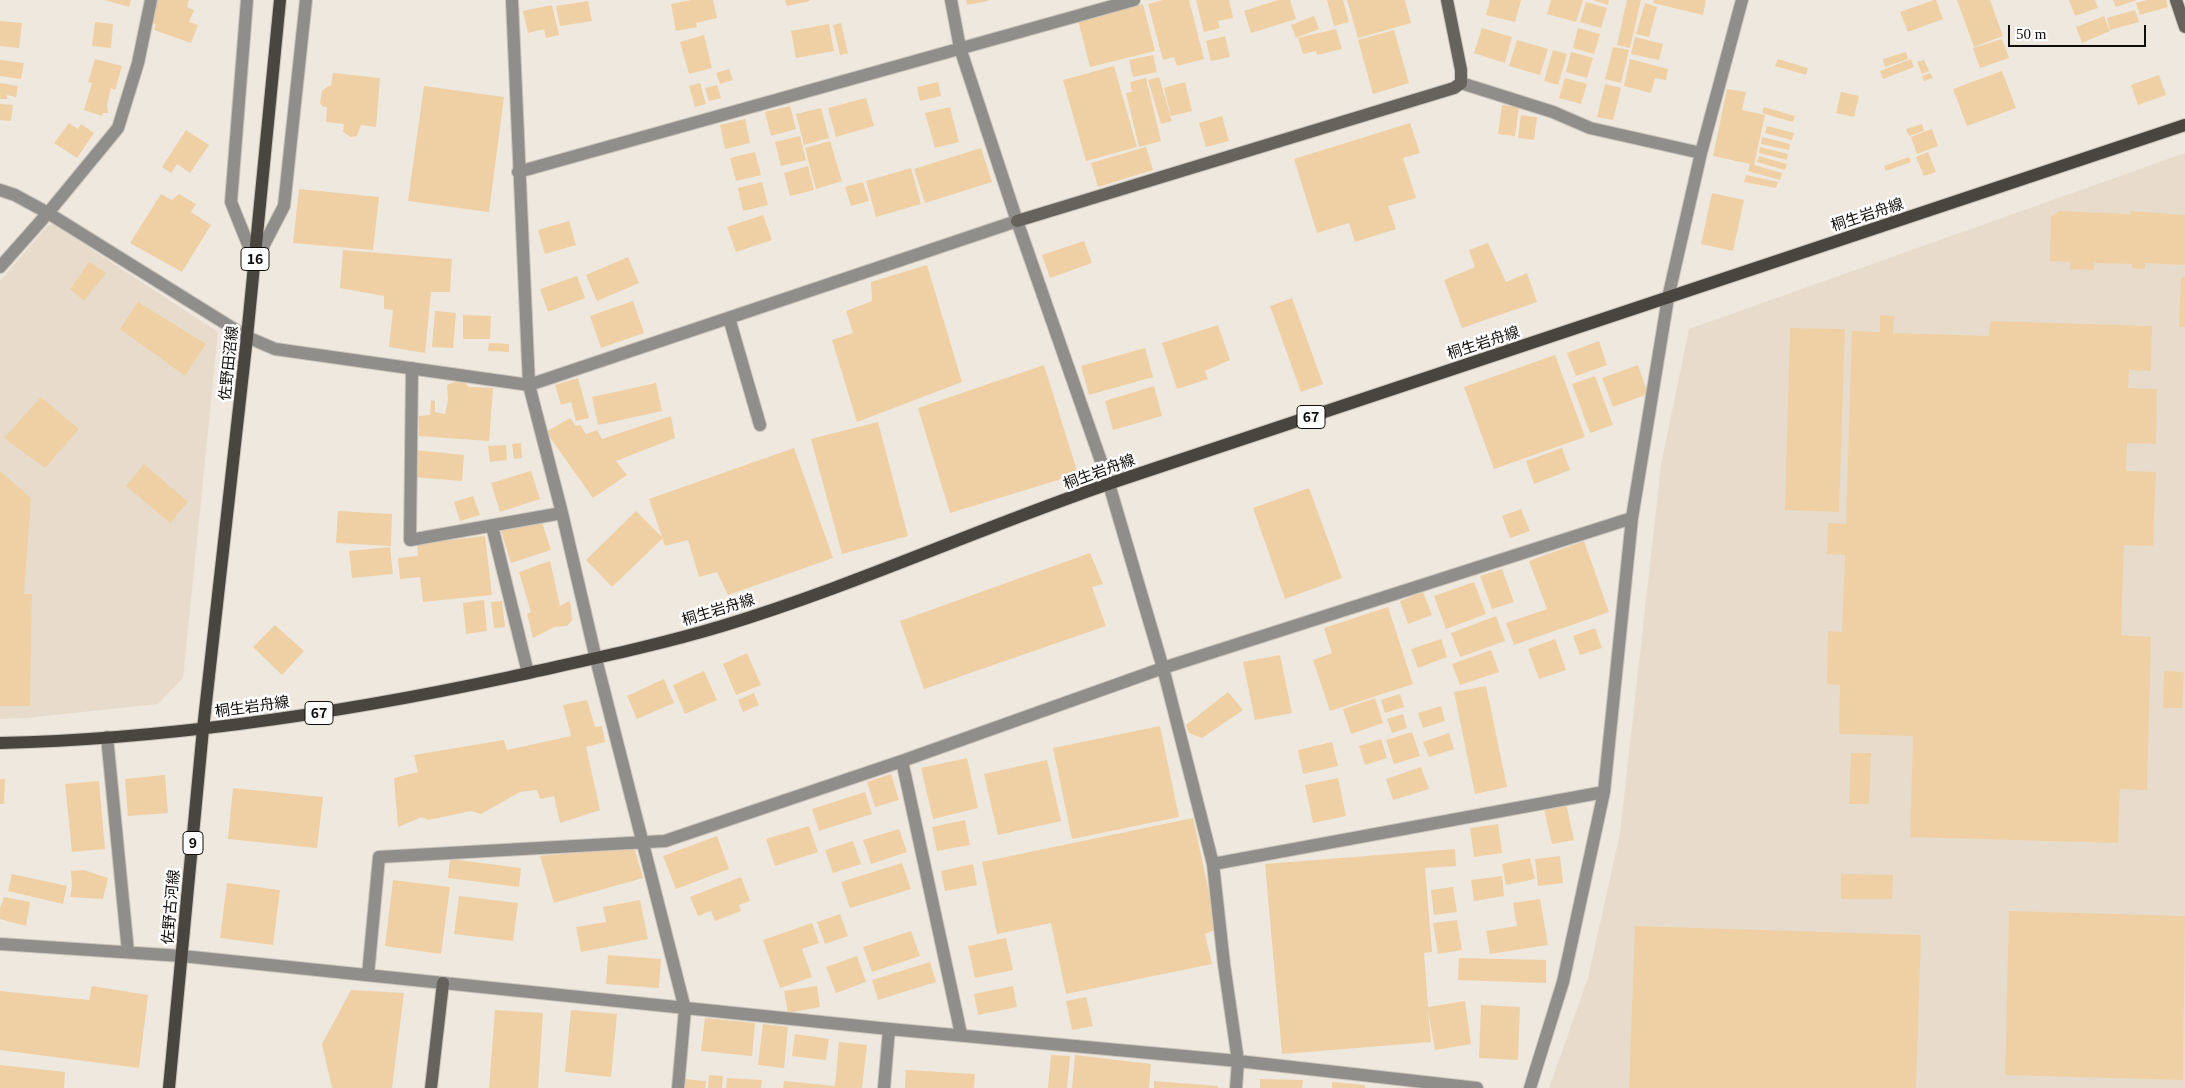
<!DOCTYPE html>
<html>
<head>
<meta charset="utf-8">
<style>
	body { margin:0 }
	#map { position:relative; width:2185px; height:1088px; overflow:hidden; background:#eee8df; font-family:Georgia,serif }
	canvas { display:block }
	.scale { position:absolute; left:2008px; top:25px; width:138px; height:22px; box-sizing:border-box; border:2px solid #100e0b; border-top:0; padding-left:6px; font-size:15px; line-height:18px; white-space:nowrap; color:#100e0b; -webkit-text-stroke:4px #fff; paint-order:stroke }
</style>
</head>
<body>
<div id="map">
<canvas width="2185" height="1088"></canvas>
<div class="scale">50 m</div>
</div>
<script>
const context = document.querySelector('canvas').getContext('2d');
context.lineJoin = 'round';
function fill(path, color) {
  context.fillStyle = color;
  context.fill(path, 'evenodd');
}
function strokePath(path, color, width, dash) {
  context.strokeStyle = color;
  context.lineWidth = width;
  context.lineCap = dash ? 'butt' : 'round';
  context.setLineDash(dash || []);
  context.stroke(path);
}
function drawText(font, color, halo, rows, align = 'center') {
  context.font = font + ' Georgia,"Noto Sans JP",serif';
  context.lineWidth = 5;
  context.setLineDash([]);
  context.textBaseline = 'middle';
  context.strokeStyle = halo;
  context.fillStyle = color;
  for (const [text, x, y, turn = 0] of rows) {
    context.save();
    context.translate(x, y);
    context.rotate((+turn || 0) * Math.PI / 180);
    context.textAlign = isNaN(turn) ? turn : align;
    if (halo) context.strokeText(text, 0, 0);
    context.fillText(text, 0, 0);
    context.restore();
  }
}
const built = new Path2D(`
	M2185,153V1088H1549L1588,978L1620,833L1661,465L1689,329Z
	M53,224L218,332L183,678L158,704L27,718L0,719V281L47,226Z`);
const building = new Path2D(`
	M105,0H131L129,7Z
	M155,0H189L187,7L194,10L189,22L198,25L191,43L154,30L156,24L147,21Z
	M691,0H713L717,18L696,23L697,27L676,31L671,4Z
	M785,0H810V1L787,6Z
	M966,0H988V1L967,5Z
	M1163,0H1189L1204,59L1177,66L1174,57L1163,60L1148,4Z
	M1196,0H1229L1233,18L1218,21L1220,28L1204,32Z
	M1278,0H1290L1296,19L1251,33L1244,11Z
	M1327,0H1343L1349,22L1334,26Z
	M1347,0H1405L1411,23L1358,38Z
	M1490,0H1521L1515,22L1486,15Z
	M1551,0H1583L1576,22L1547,14Z
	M1593,0H1609L1608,5Z
	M1627,0H1641L1630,48L1617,45Z
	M1654,0H1706L1703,15L1653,3Z
	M1934,0H1936L1943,19L1908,32L1900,12Z
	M1957,0H1990L2003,36L1974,47Z
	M2069,0H2095L2098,8L2075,16Z
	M2113,0H2137L2116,7Z
	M2147,0H2166L2168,7L2140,15L2136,3Z
	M588,1L592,21L560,26L556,6Z
	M1586,2L1607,8L1601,28L1580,22Z
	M1645,3L1657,7L1649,37L1636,34Z
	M1143,4L1155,51L1090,67L1078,20Z
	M552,5L559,35L546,38L544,29L528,33L523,11Z
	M2135,10L2139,22L2110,30L2107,18Z
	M1314,16L1319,29L1296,38L1291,25Z
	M2104,16L2110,31L2082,43L2076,27Z
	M0,21L22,23L19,48L0,46Z
	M95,22L113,24L111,48L92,46Z
	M841,23L848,53L840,55L833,25Z
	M829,24L834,51L796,58L791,31Z
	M1482,28L1512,37L1505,63L1474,53Z
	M1578,28L1600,34L1594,54L1573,48Z
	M1336,29L1342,49L1317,55L1316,51L1303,54L1298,38Z
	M1394,30L1409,83L1373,94L1358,40Z
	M704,35L712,68L689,74L680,42Z
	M1225,36L1230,57L1211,61L1206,41Z
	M1635,37L1663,44L1659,60L1631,54Z
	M2002,39L2009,58L1980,68L1973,48Z
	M1517,40L1548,49L1540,75L1509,66Z
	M1613,47L1629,50L1621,83L1605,79Z
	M1553,50L1567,54L1558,85L1544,81Z
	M1571,52L1593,58L1587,78L1566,72Z
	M1906,52L1908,59L1885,67L1883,59Z
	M1153,55L1157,72L1133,77L1129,60Z
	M95,59L122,66L115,90L111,88L107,105L108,113H103L102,116L84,110L92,83L88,82Z
	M1630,59L1668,69L1666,80L1655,78L1651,93L1624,86Z
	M1778,59L1808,68L1806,75L1775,66Z
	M1911,59L1914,67L1883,79L1880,71Z
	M0,60L24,63L21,79L0,76Z
	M1924,60L1929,71L1922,74L1917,62Z
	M1114,66L1137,147L1086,161L1063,80Z
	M729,69L733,80L720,84L716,73Z
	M2002,71L2016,108L1967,126L1953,89Z
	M333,73L380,78L376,127L361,125L357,136L351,137L343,132L344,124L326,122L327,107H323L320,103L322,91L328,86H331Z
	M1930,73L1933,78L1924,81L1922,76Z
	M2159,75L2166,95L2138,105L2131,85Z
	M1159,77L1172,121L1161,124L1148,80Z
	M1146,78L1161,141L1139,147L1126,93L1132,92L1130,82Z
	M1565,78L1587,84L1581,104L1559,98Z
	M938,82L941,96L920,101L917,87Z
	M1185,82L1192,111L1171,116L1164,88Z
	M0,83L18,86L16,97L7,95V99H0Z
	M700,83L706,104L695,107L689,86Z
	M1605,84L1621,88L1613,120L1597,117Z
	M717,85L721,98L709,101L705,88Z
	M424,86L504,97L489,212L408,201Z
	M1727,89L1746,92L1742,110L1765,115L1754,165L1782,173L1780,180L1748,171L1750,164L1713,156Z
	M1841,92L1859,96L1854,117L1836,113Z
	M866,98L874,126L836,137L828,108Z
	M0,104L13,105L11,121L0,120Z
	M1502,105L1519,107L1515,136L1498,134Z
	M790,106L796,129L771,136L765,112Z
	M950,107L959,142L935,148L925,113Z
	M1764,107L1795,116L1793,122L1762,113Z
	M821,108L829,138L804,145L796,114Z
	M1521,115L1537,117L1534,140L1518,138Z
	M1222,116L1229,141L1206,147L1199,123Z
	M745,119L750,143L725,149L720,125Z
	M69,123L78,129L81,124L94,133L77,158L54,143Z
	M1410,123L1420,153L1403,158L1416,198L1388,206L1396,229L1355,242L1349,223L1317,233L1294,159Z
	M1922,124L1924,131L1909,136L1906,129Z
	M1767,126L1794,133L1792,140L1765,133Z
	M1932,129L1938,146L1917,154L1911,137Z
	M186,130L209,145L190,173L177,164L171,173L162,167Z
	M800,136L806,160L781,166L775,142Z
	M1762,137L1790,144L1789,150L1761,144Z
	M830,141L842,181L816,189L805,148Z
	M1146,147L1153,170L1098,187L1091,163Z
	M1760,147L1788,154L1787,160L1759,153Z
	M981,148L992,182L925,203L914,169Z
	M755,152L761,175L736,181L730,158Z
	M1928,152L1936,172L1924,176L1916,157Z
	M1759,156L1787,164L1785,170L1757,162Z
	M1909,157L1911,162L1886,171L1884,166Z
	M808,166L814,190L790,196L784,173Z
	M911,168L921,204L876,217L866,181Z
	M1746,175L1778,182L1776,188L1744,182Z
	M762,182L768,205L743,211L738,188Z
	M863,182L869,201L851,206L845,187Z
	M299,189L379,197L373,250L293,243Z
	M1712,193L1744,200L1733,251L1701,244Z
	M161,194L172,200L179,194L196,204L191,212L211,225L182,272L130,243Z
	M2059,211L2131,214V211L2185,215V265L2145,263V269L2132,268V264L2094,263V270L2070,269V262L2050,261L2051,216Z
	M763,215L772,240L736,252L727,227Z
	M569,221L576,245L545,254L538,230Z
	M1084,241L1092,263L1050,278L1042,255Z
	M1488,243L1506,282L1527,273L1537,302L1462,328L1444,280L1475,267L1469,250Z
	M343,250L452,259L450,292H431L425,353L389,347L393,310L384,309V296L340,288Z
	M628,257L639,283L597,301L586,275Z
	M89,262L106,273L84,301L70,289Z
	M927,265L962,382L857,422L832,340L853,333L846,311L872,301L871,282Z
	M577,276L585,298L548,312L540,289Z
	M2181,277H2185V327H2179Z
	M1292,298L1323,384L1301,392L1270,306Z
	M633,301L644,333L601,348L590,316Z
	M138,302L206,344L185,376L120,329Z
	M435,311L456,313L453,348L432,347Z
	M463,315L491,316L490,339H463Z
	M1880,315L1894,316L1893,333L1989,336L1990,321L2152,326L2151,371L2129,370L2128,388L2157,389L2156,444L2127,443L2126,471L2156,472L2153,546L2124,545L2121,635L2151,637L2147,790L2120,789L2118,843L1910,837L1913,736L1839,734L1840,685L1827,684L1828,631L1842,632L1845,555L1827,554L1828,523L1846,524L1852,331L1880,332Z
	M1218,325L1230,360L1205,371L1208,379L1177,389L1162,343Z
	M1790,328L1845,329L1839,512L1785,510Z
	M1599,341L1607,365L1576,376L1567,353Z
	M489,343L509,344V352L488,351Z
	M1145,348L1153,377L1089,395L1081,366Z
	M1555,355L1585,437L1494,469L1464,387Z
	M1044,365L1078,474L950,513L918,408Z
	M1638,365L1648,394L1613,407L1602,378Z
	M1595,376L1613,425L1590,433L1572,384Z
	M578,378L589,418L576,421L571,402L561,405L555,385Z
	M457,381L464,382L469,387L493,388L489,441L419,436V416L430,415L431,400L435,401V412L445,414L448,400L447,385Z
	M656,383L662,411L598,425L592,397Z
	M1154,386L1162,416L1113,430L1105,401Z
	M41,397L79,429L45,468L4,438Z
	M671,416L675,438L616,461L627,475L593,498L546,432L570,418L576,426L580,425L586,434L597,430L602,439Z
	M878,422L908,536L842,554L811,439Z
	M521,443L522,458L514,459L512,444Z
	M506,445L507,460L490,462L488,446Z
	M794,448L833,558L728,595L717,572L699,577L688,540L665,546L649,499Z
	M1562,448L1570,470L1534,484L1526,461Z
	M415,450L464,455L462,481L412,477Z
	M144,464L188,502L170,523L126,486Z
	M0,471L31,498L24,594H32L30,706H0Z
	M531,471L540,499L500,512L491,483Z
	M1309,488L1342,578L1285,599L1253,508Z
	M473,496L480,515L460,521L454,502Z
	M1521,509L1530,531L1510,538L1502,516Z
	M338,511L392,514L391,546L336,543Z
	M636,511L663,538L612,587L586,560Z
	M541,519L551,550L511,563L501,531Z
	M485,536L492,595L423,602L420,577L400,579L398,558L418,556L417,544Z
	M1584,541L1609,612L1514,645L1506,623L1547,609L1529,561Z
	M390,547L393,574L352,578L349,551Z
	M1090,553L1103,584L1092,587L1106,626L924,689L900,621Z
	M550,561L560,606L569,601L571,605L572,620L567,626L554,627L533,638L527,614L531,612L519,572Z
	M1502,569L1514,602L1492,609L1480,576Z
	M1474,582L1486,614L1446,629L1434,596Z
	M1423,592L1432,615L1408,624L1400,601Z
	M484,600L487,631L466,634L463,603Z
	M502,601L505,627L494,628L491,602Z
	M1388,607L1413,684L1330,711L1313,660L1332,653L1324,628Z
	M1496,616L1505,641L1460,657L1451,633Z
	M275,625L304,651L282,675L253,647Z
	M1595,628L1602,648L1580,655L1573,636Z
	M1441,639L1447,657L1418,668L1411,649Z
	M1555,639L1566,670L1539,679L1528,649Z
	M1491,650L1499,672L1460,685L1452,664Z
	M747,653L761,685L736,695L723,664Z
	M1280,655L1292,713L1255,720L1243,662Z
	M704,671L717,700L685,714L673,685Z
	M2164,671L2184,672L2182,708H2163Z
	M664,679L674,703L637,719L627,696Z
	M1486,686L1507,787L1475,794L1454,692Z
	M1228,692L1243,710L1202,738L1189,733L1186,725Z
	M754,693L759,705L743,712L738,700Z
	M1400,694L1404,707L1385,713L1381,700Z
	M1375,698L1383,723L1351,734L1343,709Z
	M587,700L595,727L602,726L605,742L586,747L600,810L560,823L554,796L540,799L537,790L520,792L481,814L471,811L428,820L422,817L398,827L394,778L418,772L414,755L504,740L507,750L571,736L563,705Z
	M1441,706L1445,721L1423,728L1418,713Z
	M1403,714L1407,728L1392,733L1387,719Z
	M1160,726L1179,817L1072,839L1053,748Z
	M1412,732L1420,756L1394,764L1386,740Z
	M1449,733L1454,749L1429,757L1423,742Z
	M1381,739L1387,758L1365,765L1359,746Z
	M1332,742L1338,766L1303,774L1298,750Z
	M1851,753H1871L1869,804H1849Z
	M967,758L978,808L933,819L921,768Z
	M1047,760L1061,821L998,835L984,774Z
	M1421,767L1429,789L1393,800L1386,779Z
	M891,774L899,800L875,807L867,782Z
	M165,775L168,813L128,816L125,779Z
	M1338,778L1346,816L1313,823L1305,785Z
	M0,779H5L4,804H0Z
	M99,781L105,849L72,852L65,784Z
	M233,788L323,797L317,848L228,839Z
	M865,792L872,814L819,831L812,809Z
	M1566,804L1574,840L1552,844L1544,809Z
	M1193,818L1217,929L1205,934L1212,964L1066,994L1051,923L997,934L982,862Z
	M965,820L970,845L937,851L932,827Z
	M1498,824L1502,853L1474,857L1470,828Z
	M809,826L818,852L775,866L766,839Z
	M899,829L907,852L871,864L863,840Z
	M717,836L729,869L676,889L663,856Z
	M853,841L861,864L833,873L825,850Z
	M634,847L643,878L554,903L540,856Z
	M1455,849L1456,866L1425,868L1432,952L1424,953L1428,1007L1465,1001L1471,1044L1435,1050L1428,1011L1431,1042L1282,1054L1265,864Z
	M1560,856L1563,883L1538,886L1535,859Z
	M1530,858L1535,879L1506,885L1502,864Z
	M450,859L521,868L519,887L448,878Z
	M902,863L911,889L850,908L841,882Z
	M973,864L977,885L945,891L941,871Z
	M84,870L108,878L103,899L70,897L72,886L71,871Z
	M12,874L67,886L63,904L8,891Z
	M1841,874L1893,875L1892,899H1841Z
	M1502,876L1504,896L1474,901L1471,880Z
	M741,877L750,901L739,905L741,911L715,921L711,911L698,916L690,897Z
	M393,880L450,887L441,954L385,946Z
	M227,883L280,890L273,945L220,938Z
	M1453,887L1457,912L1434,915L1431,890Z
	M459,896L518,903L513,941L454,934Z
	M4,897L30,902L26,926L0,919V908Z
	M1540,899L1548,945L1490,954L1486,931L1517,926L1513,903Z
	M640,900L648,939L581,952L576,927L606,922L603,907Z
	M2009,911L2185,916L2183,1080L2005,1075Z
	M840,914L848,936L825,944L817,922Z
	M1457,920L1462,950L1438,954L1433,923Z
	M812,923L819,943L802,949L812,977L780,988L763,940Z
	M1635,926L1921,935L1916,1088H1629Z
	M911,931L920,956L872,972L863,947Z
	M1006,938L1013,970L975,978L968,946Z
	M608,955L661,959L659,988L606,984Z
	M857,956L866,982L836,993L826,967Z
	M1459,958L1546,960V983L1458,980Z
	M930,962L936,982L878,1000L872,980Z
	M92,986L148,995L139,1068L0,1050V991L89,1000Z
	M817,986L820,1007L788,1013L784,991Z
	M1013,986L1017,1007L978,1015L974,994Z
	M351,990L404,993L392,1088H332L322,1044Z
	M1086,997L1093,1026L1072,1030L1066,1001Z
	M1481,1005L1520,1007L1518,1060L1479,1058Z
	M495,1010L543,1013L538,1088H489Z
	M571,1010L617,1014L611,1077L565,1072Z
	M705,1018L755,1023L752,1056L701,1051Z
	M763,1024L788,1027L784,1068L758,1065Z
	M795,1034L829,1039L826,1060L792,1056Z
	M839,1042L867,1045L862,1088H783L784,1081L835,1086Z
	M1051,1055L1070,1056L1067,1088H1048Z
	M1075,1055L1151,1064L1149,1088H1072Z
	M0,1065L65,1072L64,1088H0Z
	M906,1070L975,1074L974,1088H905Z
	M709,1075L723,1076L722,1088H708Z
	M727,1078L762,1080L761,1088H726Z
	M685,1079L706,1081L705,1088H685Z
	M1260,1079L1303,1080L1302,1088H1260Z
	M1154,1081L1218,1086V1088H1154Z
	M1332,1082L1365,1085V1088H1332Z`);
const street = new Path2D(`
	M247,0L231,202L255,262
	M512,0L529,385L562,513L596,659L685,1009L678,1088
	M951,0L960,48L1017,221L1109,484L1163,668L1213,864L1224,964L1238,1061L1236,1088
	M1461,83L1553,112L1590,128L1701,153
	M518,172L1134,0
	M0,190L15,195L48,213L247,337L275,349L529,385L1017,221
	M255,262L284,206L306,0
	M0,267L48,213L118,128L138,63L151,0
	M729,318L760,425
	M412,368L410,540L562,513
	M492,526L528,673
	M107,737L128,952
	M902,761L961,1034
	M1213,864L1604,792
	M0,944L182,956L889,1029L1238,1061L1477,1088
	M368,975L379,857L665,841L902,761L1163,668L1632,518
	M884,1088L889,1029
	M1530,1088L1563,982L1604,792L1632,518L1668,298L1701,153L1742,0`);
const secondary = new Path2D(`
	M2176,0L2185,27
	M1017,221L1454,88L1461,83V70L1447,0
	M431,1088L443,983`);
const primary = new Path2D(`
	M0,743C172,739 342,713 510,677C581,661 652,647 722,626C857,585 986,525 1120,480C1475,362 1830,243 2185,125
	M169,1088L203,729L247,337L280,0`);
const shields = [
	[255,259,28],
	[1311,417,28],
	[319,713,28],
	[193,843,20]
];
const shieldNames = [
	["16",255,259],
	["67",1311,417],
	["67",319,713],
	["9",193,843]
];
const streetNames = [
	["桐生岩舟線",1867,214,-18],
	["桐生岩舟線",1483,342,-18],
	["佐野田沼線",228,363,-84],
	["桐生岩舟線",1099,471,-20],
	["桐生岩舟線",718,609,-17],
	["桐生岩舟線",252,706,-8],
	["佐野古河線",170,907,-85]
];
fill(built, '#e7dccc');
fill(building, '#efd0a5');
strokePath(street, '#cac5bd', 14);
strokePath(secondary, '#cac5bd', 14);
strokePath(primary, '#cac5bd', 14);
strokePath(street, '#908e8a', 12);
strokePath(secondary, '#66635d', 12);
strokePath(primary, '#49453f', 12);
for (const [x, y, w] of shields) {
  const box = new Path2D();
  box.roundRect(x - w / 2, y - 11.5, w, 23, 4);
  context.fillStyle = '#fff';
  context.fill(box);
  strokePath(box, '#100e0b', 1);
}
drawText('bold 14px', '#100e0b', null, shieldNames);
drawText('15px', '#100e0b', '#fff', streetNames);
</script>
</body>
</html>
